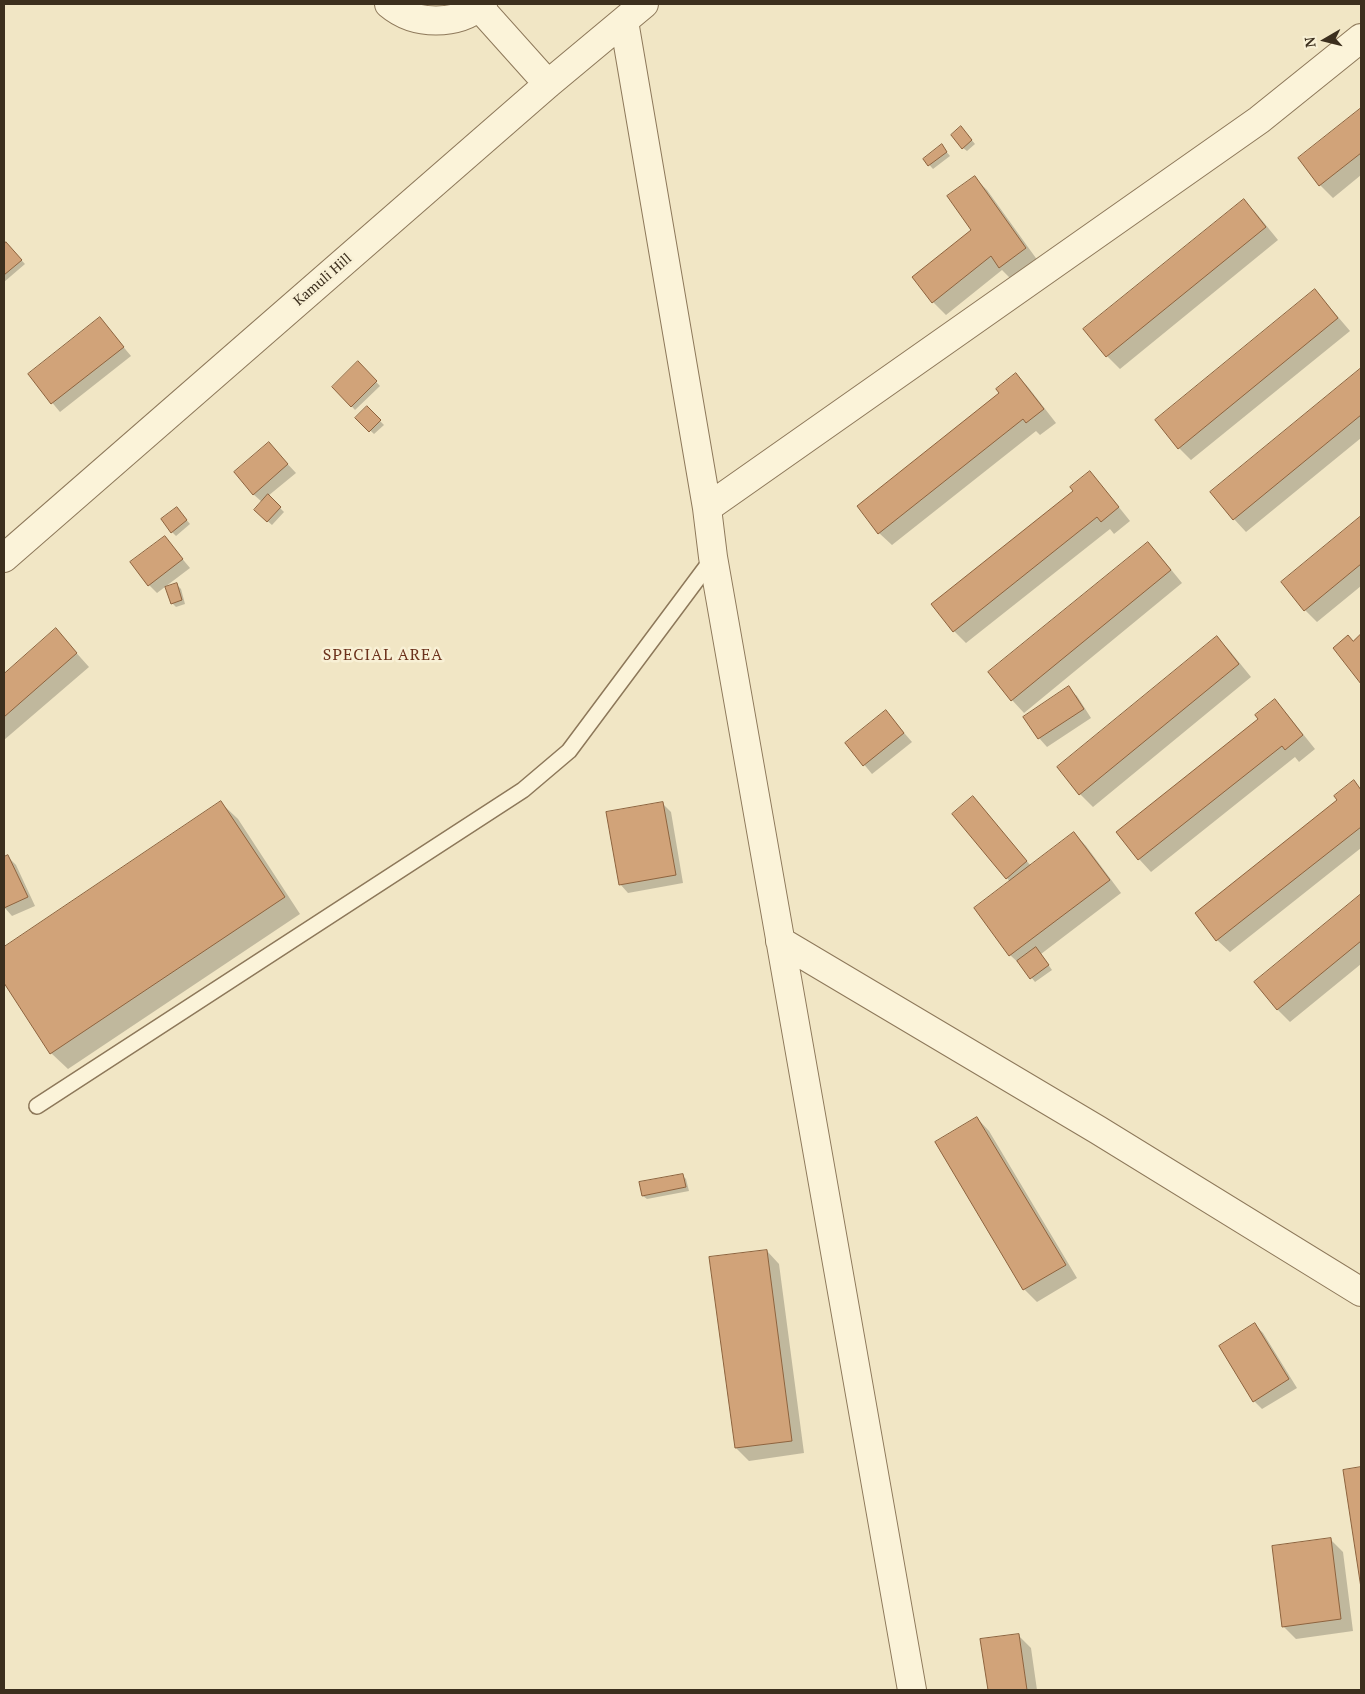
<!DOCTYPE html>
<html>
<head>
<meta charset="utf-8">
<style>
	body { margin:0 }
	#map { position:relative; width:1365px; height:1694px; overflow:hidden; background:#f1e6c5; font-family:"PT Serif",serif }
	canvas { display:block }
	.frame { position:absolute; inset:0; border:5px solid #3c2f1e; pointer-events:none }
	.north { position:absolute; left:1300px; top:15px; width:50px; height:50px; -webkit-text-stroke:4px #f8f0d5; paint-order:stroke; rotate:262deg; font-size:14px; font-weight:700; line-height:20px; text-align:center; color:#3c2f1e }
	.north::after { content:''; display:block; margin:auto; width:18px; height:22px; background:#3c2f1e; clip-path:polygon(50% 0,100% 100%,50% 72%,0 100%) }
</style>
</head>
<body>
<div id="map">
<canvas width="1365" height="1694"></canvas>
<div class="frame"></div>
<div class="north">N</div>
</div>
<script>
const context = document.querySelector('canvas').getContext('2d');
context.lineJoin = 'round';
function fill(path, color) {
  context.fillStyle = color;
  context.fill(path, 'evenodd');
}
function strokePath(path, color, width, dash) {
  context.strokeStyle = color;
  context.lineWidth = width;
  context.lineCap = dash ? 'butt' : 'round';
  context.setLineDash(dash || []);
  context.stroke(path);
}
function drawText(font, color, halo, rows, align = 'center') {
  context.font = font + ' "PT Serif",serif';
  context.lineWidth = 5;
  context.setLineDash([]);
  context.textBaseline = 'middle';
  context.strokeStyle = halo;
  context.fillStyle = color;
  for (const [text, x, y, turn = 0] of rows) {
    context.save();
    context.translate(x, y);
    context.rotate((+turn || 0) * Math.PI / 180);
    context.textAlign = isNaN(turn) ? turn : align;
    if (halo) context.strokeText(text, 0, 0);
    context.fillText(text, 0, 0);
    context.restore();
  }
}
const shadow = new Path2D(`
	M1361,110V175L1333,198L1320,185L1299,159Z
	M965,132L975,144L967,151L963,148Z
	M945,150L950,156L933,169L924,159Z
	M975,178L987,190L1038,261L1012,280L1002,270L946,315L933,302L914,277L973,230Z
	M1243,200L1256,213L1278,240L1120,369L1107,356L1085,329Z
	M6,244L25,264L4,282V246Z
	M1315,291L1327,304L1350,331L1191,460L1179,448Z
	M100,319L131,356L60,412L29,375Z
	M358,363L380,386L355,410L334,387Z
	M1361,370V438L1246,532L1234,519L1212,492Z
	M1016,374L1028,387L1056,423L1040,435L1036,431L892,545L879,533Z
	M367,408L384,425L374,434L357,418Z
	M269,444L296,473L268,496L284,512L272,525L255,510L262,502L253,494Z
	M1090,473L1102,486L1130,521L1114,534L1110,529L966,643L954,631Z
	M180,512L190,524L176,536L172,532Z
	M1361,518V586L1317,622L1305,610L1283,583Z
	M164,537L190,568L157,593L149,585Z
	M1148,544L1160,556L1182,583L1024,713L1012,700Z
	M177,585L181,589L185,604L176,607L172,603Z
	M56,630L89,667L4,740V675Z
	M1217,638L1229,650L1251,677L1093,807L1080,794L1058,767Z
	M1068,688L1077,696L1091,718L1047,747L1039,738Z
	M1274,701L1287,714L1315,749L1299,762L1295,757L1151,872L1139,859Z
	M886,712L912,742L872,774L847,744Z
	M1354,782L1361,790V848L1230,952L1217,940Z
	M221,803L238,819L300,914L68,1069L51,1053L4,981V948Z
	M662,803L671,812L683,883L628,893L620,884Z
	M981,806L1031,866L1074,833L1086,846L1121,893L1041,954L1052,970L1035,982L1023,967L1010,955V882L1007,878Z
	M8,857L16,865L35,906L12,916L4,907V858Z
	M1361,896V964L1290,1022L1278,1010L1256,982Z
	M977,1118L989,1131L1077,1278L1037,1302L1024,1289L936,1142Z
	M682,1175L686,1179L689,1191L647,1199L643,1196Z
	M767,1251L779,1264L804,1453L749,1461L736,1448L710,1258Z
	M1255,1325L1263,1333L1297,1388L1262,1409L1254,1401Z
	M1361,1469V1580L1344,1472Z
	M1330,1539L1343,1552L1353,1631L1296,1639L1283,1626Z
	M1018,1635L1031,1648L1037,1690H989L982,1640Z`);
const building = new Path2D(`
	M1361,108V153L1319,186L1298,158Z
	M961,126L972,140L962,149L951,135Z
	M942,144L947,152L928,166L923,159Z
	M975,176L1026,248L999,268L991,256L932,303L912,277L971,230L947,196Z
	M1244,199L1266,227L1106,357L1083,329Z
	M6,242L22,260L4,275V245Z
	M1315,289L1338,318L1178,449L1155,420Z
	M100,317L124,347L51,404L28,374Z
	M358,361L377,381L351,407L332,387Z
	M1361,368V415L1233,520L1210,492Z
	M1016,373L1044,409L1026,423L1023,419L878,534L857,506L999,393L996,389Z
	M367,406L381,420L369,432L355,418Z
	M269,442L288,464L253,495L234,472Z
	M1090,471L1119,507L1101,522L1097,517L953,632L931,604L1073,491L1070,487Z
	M268,494L281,507L267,522L254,510Z
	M177,507L187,520L171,533L161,519Z
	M1361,516V564L1304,611L1281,582Z
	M165,536L183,559L148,586L130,562Z
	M1148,542L1171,570L1011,701L988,672Z
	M177,583L182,600L171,604L165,587Z
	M56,628L77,653L4,717V674Z
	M1361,634V684L1333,648L1348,635L1353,641Z
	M1217,636L1239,664L1079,795L1057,767Z
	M1069,686L1084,709L1038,739L1023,717Z
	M1275,699L1303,735L1285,750L1282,746L1138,860L1116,832L1258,719L1255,715Z
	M886,710L904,733L863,766L845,743Z
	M1354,780L1361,790V827L1216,941L1195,913L1337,800L1334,796Z
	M973,796L1027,861L1006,879L952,814Z
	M221,801L285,897L50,1054L4,983V947Z
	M663,802L676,875L619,885L606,812Z
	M1074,832L1110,880L1009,956L974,908Z
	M8,855L28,897L4,908V857Z
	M1361,894V941L1277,1010L1254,982Z
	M1036,947L1049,965L1030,979L1017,961Z
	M977,1117L1066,1265L1023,1290L935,1142Z
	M683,1174L686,1187L642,1196L639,1182Z
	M767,1250L792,1441L735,1448L709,1257Z
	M1255,1323L1289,1379L1253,1402L1219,1346Z
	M1361,1467V1588L1343,1470Z
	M1331,1538L1341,1619L1282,1627L1272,1546Z
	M1019,1634L1027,1690H988L980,1639Z`);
const service = new Path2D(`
	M37,1106L523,790L569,751L713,558`);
const minor = new Path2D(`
	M389,4C415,26 457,26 483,4
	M479,7L548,84
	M624,21L707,508L713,557L912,1690
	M707,508L1259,120L1361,38
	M4,558L548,84L644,4
	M780,941L1098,1130L1361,1292`);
const streetNames = [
	["Kamuli Hill",323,280,-41]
];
const quarterNames = [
	["SPECIAL AREA",383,655]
];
fill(shadow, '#0003');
fill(building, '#d1a379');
strokePath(building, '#8d633e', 1);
strokePath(service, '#8d785a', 18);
strokePath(minor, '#8d785a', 30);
strokePath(service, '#fbf3d9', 15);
strokePath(minor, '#fbf3d9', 28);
drawText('14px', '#3c2f1e', '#f8f0d5', streetNames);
context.letterSpacing = '1px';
drawText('16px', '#6b311b', '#f8f0d5', quarterNames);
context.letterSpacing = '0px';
</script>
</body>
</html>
